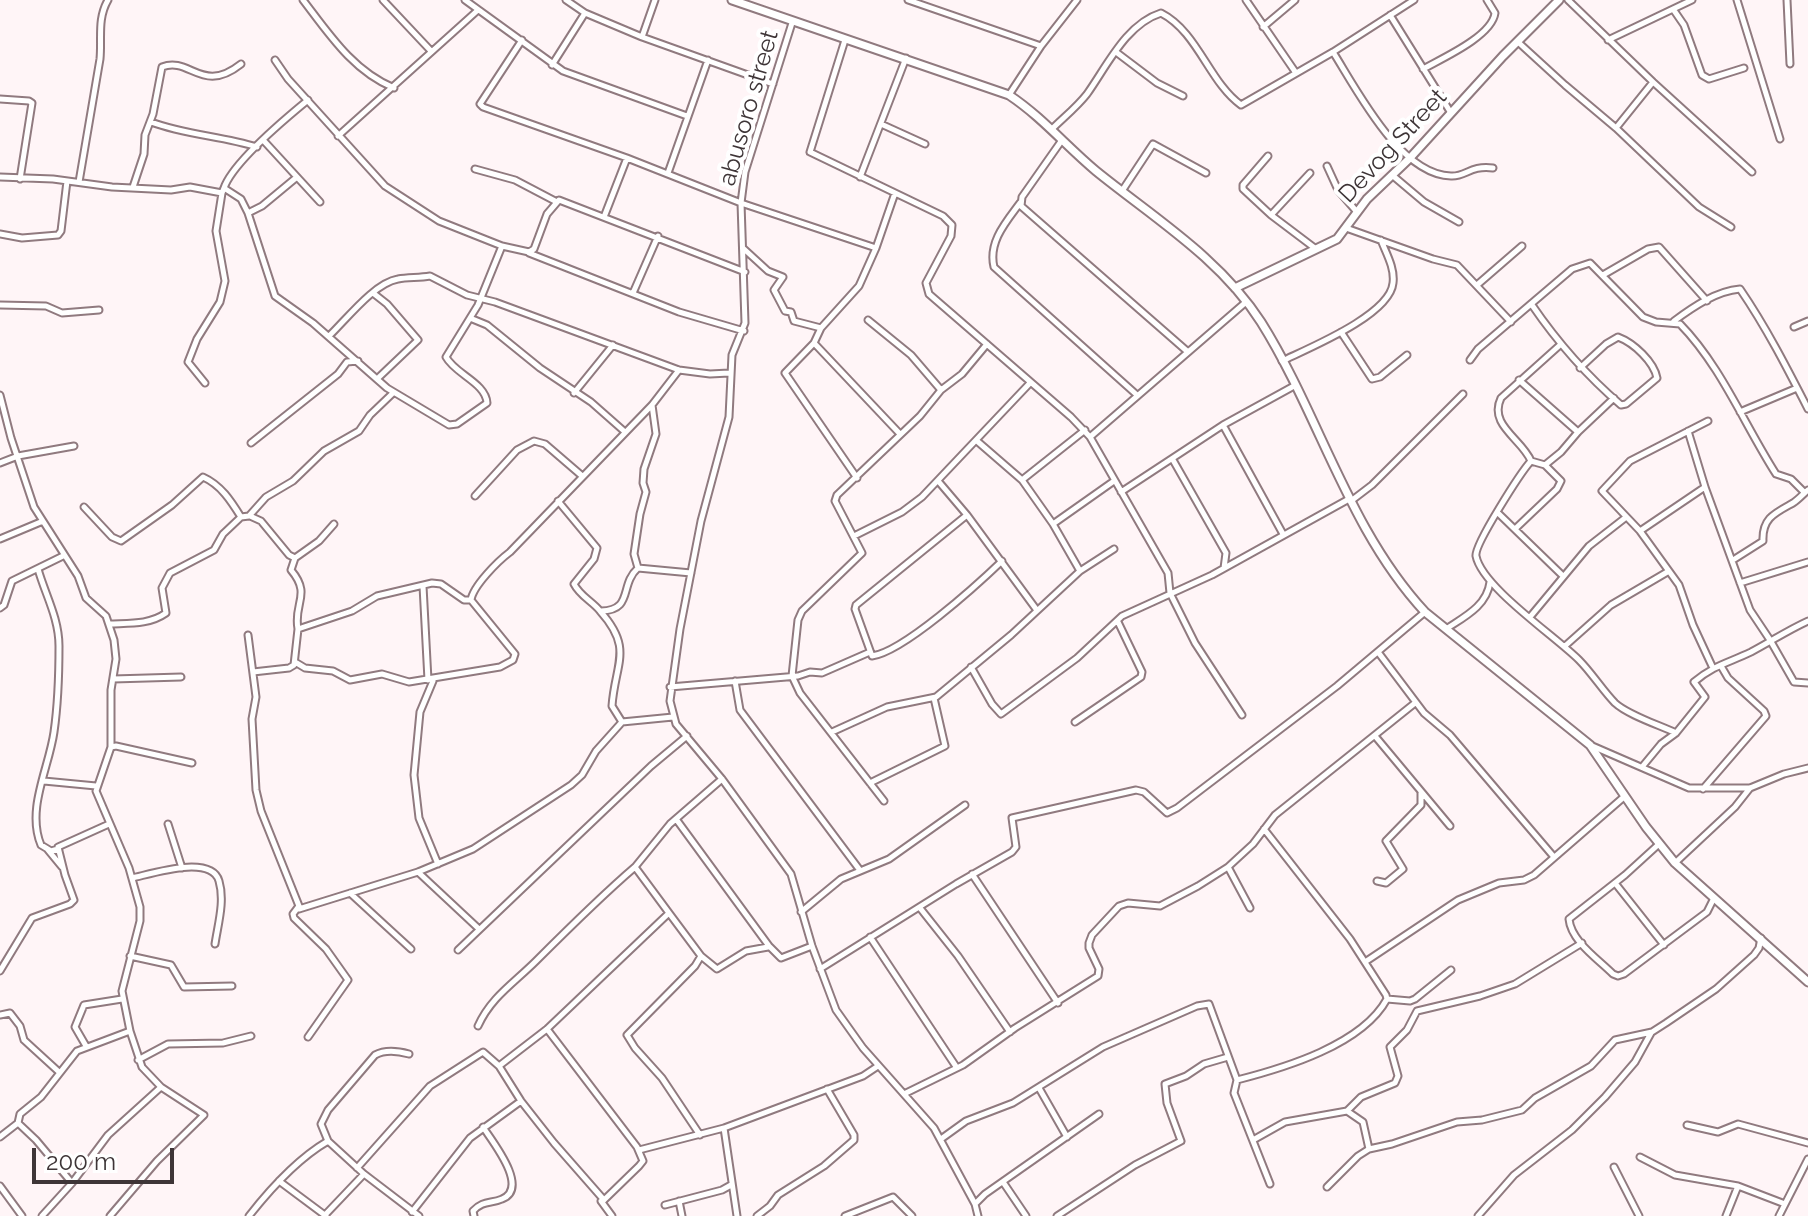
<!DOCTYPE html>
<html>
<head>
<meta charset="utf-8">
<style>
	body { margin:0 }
	#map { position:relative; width:1808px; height:1216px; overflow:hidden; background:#fff5f7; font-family:Raleway,sans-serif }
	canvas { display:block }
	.scale { position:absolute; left:32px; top:1148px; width:142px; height:36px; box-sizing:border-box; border:4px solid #3e3537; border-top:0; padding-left:10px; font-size:24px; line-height:28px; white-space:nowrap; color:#3e3537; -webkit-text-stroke:6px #fff; paint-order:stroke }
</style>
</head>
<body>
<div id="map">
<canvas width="1808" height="1216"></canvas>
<div class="scale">200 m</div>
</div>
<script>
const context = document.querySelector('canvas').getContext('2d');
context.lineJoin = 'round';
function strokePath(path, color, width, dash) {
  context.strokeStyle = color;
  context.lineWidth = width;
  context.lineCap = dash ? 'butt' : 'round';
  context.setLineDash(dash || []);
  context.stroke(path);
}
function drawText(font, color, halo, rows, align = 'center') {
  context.font = font + ' Raleway,sans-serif';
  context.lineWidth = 8;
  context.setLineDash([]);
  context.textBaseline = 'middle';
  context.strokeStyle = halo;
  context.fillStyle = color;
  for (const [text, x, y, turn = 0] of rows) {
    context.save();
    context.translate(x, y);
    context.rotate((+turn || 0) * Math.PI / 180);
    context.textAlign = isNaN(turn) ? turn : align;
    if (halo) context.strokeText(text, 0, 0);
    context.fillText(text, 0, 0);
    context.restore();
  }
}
const minor = new Path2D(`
	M303,0C329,34 353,71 394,88
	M383,0L431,51
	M465,0L563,71L687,116
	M566,0L585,13L642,37L773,84
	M908,0L1041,46
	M1246,0L1296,73
	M1568,0L1653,82L1752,172
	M1737,0L1780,139
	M1787,0L1790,64
	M1673,9L1684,25L1702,75L1709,79L1744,68
	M1390,15L1451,113
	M792,23L745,172L741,203L745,323L732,355L729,417L701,521L680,629L670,701L676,724L722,779L791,874L812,946L836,1010L863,1048L934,1128L975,1204L978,1216
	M1263,27L1295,0
	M642,37L655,0
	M522,40L480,104L483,107L627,158L741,203L876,248
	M845,40L810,152L943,216L952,225L951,236L926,283L929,294L1071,417L1090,437L1168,573L1170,593L1195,643L1242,715
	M1608,40L1692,0
	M1518,42L1565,85L1616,128
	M1116,52L1157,83L1183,96
	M1333,52C1357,90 1400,175 1451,176C1466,177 1470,165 1493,168
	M275,60L288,79L385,186L439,221L502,246L529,252L534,249L547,214L559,200L745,272
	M552,65L585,13
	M1423,69C1443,58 1492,36 1495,13L1487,0
	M1653,82L1616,128L1699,207L1731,227
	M1009,95L1041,46L1077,0
	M0,99L29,101L32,103L20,179
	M151,122C186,135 222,136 257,147
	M881,124L925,144
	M1052,129C1063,118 1077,107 1087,94C1107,66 1126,24 1161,13C1198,32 1209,82 1241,105L1333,52L1414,0
	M338,136L478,10
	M1062,140L1022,197L1021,206L1188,352
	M264,141L320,202
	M1268,156L1243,185V189L1271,215L1316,249
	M1327,166L1338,190L1357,212
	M475,169L515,180L555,201
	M668,173L708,60
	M1392,175L1424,202L1459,222
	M0,177L53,179L112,187L171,190L190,187L222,193L224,188L241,199L248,213L275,296L313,323L387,388L449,425L457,424L487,403C486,383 455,374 446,357L478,305L502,246
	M860,177L906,58
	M79,182L100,59C102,38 97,19 108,0
	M133,187L144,154L145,135L153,114L162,67C190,56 202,95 241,64
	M224,188C233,162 286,118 308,100
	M1122,191L1153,144L1206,173
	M1020,203C1006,222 988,242 994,267L1137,395
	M248,213L262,206L297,177
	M1271,215L1310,173
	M604,217L627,158
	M1346,228L1433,259L1457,265L1511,322
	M0,234L22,238L58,235L61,231L67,181
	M744,249L768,271L783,277L774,290L785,311L791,312L794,321L821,328
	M529,253L679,312L744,331
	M1603,275L1648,249L1659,247L1707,301
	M1477,285L1522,246
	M373,293L387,304L418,340L377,379
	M633,293L658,236
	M0,305L46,306L62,313L99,310
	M1532,305C1558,343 1586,375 1621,405L1626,404L1657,378C1654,362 1634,343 1618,337L1606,344L1580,368
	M470,318L487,325L540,368L591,402L625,432
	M868,320L911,355L941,390
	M1674,321C1693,307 1716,291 1740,289C1766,327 1787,368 1808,409
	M1794,327L1808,321
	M1341,332L1372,379L1380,377L1407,355
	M329,336C346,320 374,283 398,279C408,277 419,278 430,276L467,295L495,302L679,370L710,374L729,373
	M814,343L900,434
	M1470,360L1478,349L1572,269L1590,263L1643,317L1656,322L1680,324C1721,366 1744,424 1776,474L1791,479L1804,492
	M1282,361C1309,348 1390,315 1393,283C1395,268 1386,253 1381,240
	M1519,380L1578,432
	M205,383L188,362L197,339L220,302L225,281L216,231L222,193
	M574,393L613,345
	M0,395L11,438L34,507L78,576L86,598L106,616L114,640L116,659L111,690V747L96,791L129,868L140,907V921L122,991L130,1031L77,1051L41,1097L20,1114L18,1123L0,1137
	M1740,412L1797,388
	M1708,421L1630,461L1602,491L1640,531L1679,585L1693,625L1712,666
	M1223,425L1283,534
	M1688,431L1705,487L1750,610L1770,640L1794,682L1808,683
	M1090,437L1246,302
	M977,441L1022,480L1053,524L1080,571
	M251,443L338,374L347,362L358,361
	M1173,460L1226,553L1224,568
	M1531,461C1521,472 1474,545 1476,556C1482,587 1555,636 1579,660C1592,673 1603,691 1615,703C1628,715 1659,725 1676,733
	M0,463L18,456L74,446
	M1545,465L1561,452L1578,432L1614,398
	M857,478L785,373L814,343L821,328L859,286L876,248L895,193
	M1022,480L1085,430
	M939,482L967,515L1036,609
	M1121,492L1223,425L1294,386
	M475,496L517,450L534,441L545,444L581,475
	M558,501L597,548L594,559L574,584C580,596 592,601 600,611C634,649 615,663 612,706L622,722
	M1351,501L1372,485L1463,394
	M84,507L112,537L121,541L172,505L203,477C221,485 231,501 241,517L249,516L266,497L293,481L324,451L359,431L370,415L393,393
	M1498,513L1563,576
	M967,515L856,605L855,609L872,656C903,652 977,585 1002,561
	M250,516L261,521L289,555L295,558L319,541L334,524
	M1053,524L1114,481
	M1515,529L1557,489L1561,481L1545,465L1531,461C1522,439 1488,425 1501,398L1560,345
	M1640,531L1705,487
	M854,536L902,512L922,497L1030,383
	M0,539L43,521
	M295,558L291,570C312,595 293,603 298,629
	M1733,560L1763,541C1762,518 1775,513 1793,503C1799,499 1803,494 1808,490
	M638,568L634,554L640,514L646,492L643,483L644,469L656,434L652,405
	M638,568L691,573
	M38,569C45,594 59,618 59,646C59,674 58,704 54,732C49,768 26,809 41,845L51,851L58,849
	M1740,583L1808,562
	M423,586L428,680
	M471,600C473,586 498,561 510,552L652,405L679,370
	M0,608L4,605L12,581L63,556
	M601,611C634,610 619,585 638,568
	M1530,617L1589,546L1625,518
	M109,624C129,623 149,625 166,613L162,588L170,573L214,550L223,534L241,517
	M1446,629C1464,617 1487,606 1490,582
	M248,635L256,697L252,719L256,790L261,811L299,906L293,914L294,918L326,949L348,980L308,1037
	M1565,646L1611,605L1669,571
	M1378,652L1424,713L1450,735L1554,857
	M971,667L992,704L1001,714L1077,658L1122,616L1212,575L1349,499
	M253,672L289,668L294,665L298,629L352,611L377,596L432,583L441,584L464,600H471L515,654L513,660L500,667L409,682L382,674L350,680L333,671L305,668L295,662
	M113,679L181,677
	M433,681L420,712L414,775L419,818L438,864
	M735,681L740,710L859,869
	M670,687L798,676L810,672L822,673L870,652
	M1075,722L1141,677L1142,672L1118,622
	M832,732L887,707L936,697L1011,635L1080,571L1114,549
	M1375,736L1450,826
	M1590,745L1689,788H1750L1784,774L1808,768
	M111,747L116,746L192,763
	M1642,767L1661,744L1676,733L1705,697L1694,682C1714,665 1728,663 1751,652C1770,642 1788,630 1808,621
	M44,781L96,786
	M870,783L945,746L934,698
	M1703,789L1766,716L1764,711L1728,678L1721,666
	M884,801L800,693L792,676L798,620L802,611L862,553L835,501L837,495L920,416L941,390L962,374L987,344
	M676,819L769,946L781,958L812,946
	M168,824L182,868
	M1264,829L1350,939L1386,995L1387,999
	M1659,844L1625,875L1569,919C1571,941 1598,959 1613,974L1618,976L1624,974L1707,912L1714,898
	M48,850L62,867
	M1675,863L1735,807L1750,788
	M1228,867L1250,908
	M418,872L479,929
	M972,874L1058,1003
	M132,878C151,874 211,854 219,881C225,901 218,924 215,944
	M1377,881L1386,883L1403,869L1386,841L1421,805V793
	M1615,883L1664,945
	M350,893L411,949
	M920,908L958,956L1010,1032
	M299,909L418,872L473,849L571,785L582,775L596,751L622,722L673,717
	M801,912L841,879L889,859L965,805
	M669,913L701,956L717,969L746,951L768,947
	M870,937L957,1068
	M458,950L651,766L687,736
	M130,956L171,965L184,987L232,986
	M1365,962L1458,900L1499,883L1524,880L1534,875L1625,796
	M820,969L956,884L1012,852L1016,847L1012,818L1136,790L1144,792L1167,813L1177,808L1337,686L1425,612
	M0,971L32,918L70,904L74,900L65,875L58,847L109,824
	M1387,999L1410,1001L1415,999L1451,970
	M0,1015L10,1013L20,1026L24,1040L59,1072
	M478,1026C491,997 514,983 536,961C568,929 600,897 635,867
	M547,1029L637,1147L643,1161L639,1166L604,1200
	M86,1046L75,1027L84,1005L122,999
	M409,1054C398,1051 386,1049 375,1055L328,1110L321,1124L328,1141L364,1174L419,1216
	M138,1060L168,1044L223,1043L251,1036
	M499,1066L547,1029L669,913L635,867L670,824L722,779
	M1237,1080C1284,1068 1362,1045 1387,999
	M1039,1088L1067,1137
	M906,1093L963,1065L1015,1028L1098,976L1099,969L1089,948V943L1092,935L1119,906L1128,903L1160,906L1198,886L1228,867L1253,844L1275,815L1415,703
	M1347,1111L1363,1122L1369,1149
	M18,1123L36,1140L72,1183
	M1687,1125L1718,1132L1738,1124L1808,1143
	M724,1128L737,1216
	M700,1135L662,1078L635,1048L627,1035L695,966L701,956
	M941,1139L966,1121L1013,1103L1103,1047L1197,1006L1209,1004L1237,1080L1234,1093L1270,1184
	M1253,1140L1285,1122L1347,1111L1361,1097L1395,1083L1398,1076L1390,1047L1407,1030L1417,1011L1480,996L1515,984L1582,943
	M639,1150L724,1128L863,1076L878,1066
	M1640,1157L1675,1175L1738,1186L1785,1204
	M1614,1167L1639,1216
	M357,1168L430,1086L483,1052L499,1066L521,1101L554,1143L604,1200L601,1201L612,1216
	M279,1181L326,1216
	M1003,1182L1026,1216
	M0,1186L22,1216
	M1327,1187L1358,1156L1369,1149L1392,1144L1457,1122L1482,1120L1522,1110L1535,1098L1591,1066L1615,1040L1652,1032L1666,1023L1716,989L1754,955L1759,948L1761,938
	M679,1201L682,1216
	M975,1204L985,1194L1099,1114
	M665,1205L722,1190L731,1185
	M412,1212L470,1138L521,1101
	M325,1215L364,1174
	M42,1216L72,1183L108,1135L161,1087
	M110,1216L157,1161L204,1115L161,1087L142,1067L130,1031
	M249,1216C271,1188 297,1159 328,1141
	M474,1216L473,1211C483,1200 491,1204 502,1199C530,1188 492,1141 483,1127
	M757,1216L770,1206L778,1195L824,1166L854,1140V1135L827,1089
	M845,1216L893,1197L912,1216
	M1057,1216L1135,1165L1181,1141L1167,1103L1165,1084L1186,1076L1204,1064L1228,1057
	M1478,1216L1514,1175L1572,1130L1605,1097L1635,1062L1651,1033
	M1726,1216L1738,1186
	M1779,1216L1808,1159`);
const tertiary = new Path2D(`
	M732,0L1009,95C1042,117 1066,146 1096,171C1154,218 1220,258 1261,322C1320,416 1348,529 1425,612L1590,745L1646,827L1675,863L1808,982
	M1235,288L1337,239L1367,199L1410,158L1503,56L1559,0`);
const streetNames = [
	["abusoro street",749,108,-74],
	["Devog Street",1393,146,-47]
];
strokePath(minor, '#907a7f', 9);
strokePath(tertiary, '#907a7f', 11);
strokePath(minor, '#fff', 5);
strokePath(tertiary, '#fff', 7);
drawText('24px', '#3e3537', '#fff', streetNames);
</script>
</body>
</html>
